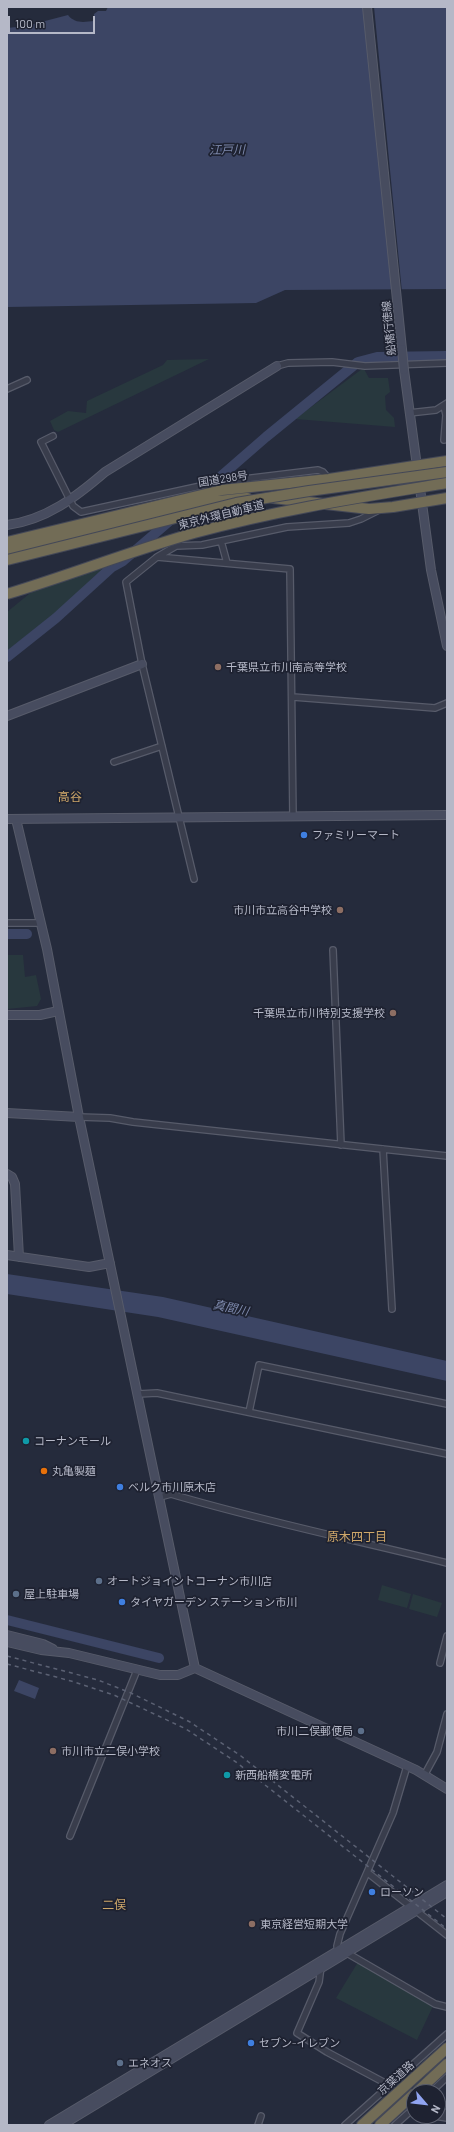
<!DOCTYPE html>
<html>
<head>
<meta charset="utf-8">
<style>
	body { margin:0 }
	#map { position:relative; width:454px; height:2132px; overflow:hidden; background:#252b3c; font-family:Barlow,sans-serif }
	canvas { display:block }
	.frame { position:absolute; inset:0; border:8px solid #b5b8c7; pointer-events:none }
	.north { position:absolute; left:406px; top:2084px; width:40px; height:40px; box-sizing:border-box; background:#1e2231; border:1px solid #5a5e6d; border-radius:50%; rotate:118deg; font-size:11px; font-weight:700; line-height:16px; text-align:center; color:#b5b8c7 }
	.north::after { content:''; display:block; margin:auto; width:14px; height:18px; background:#90a4f1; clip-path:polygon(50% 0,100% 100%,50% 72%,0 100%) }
	.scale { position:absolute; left:8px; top:16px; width:87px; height:18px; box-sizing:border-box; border:2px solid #b5b8c7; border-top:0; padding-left:5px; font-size:12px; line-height:14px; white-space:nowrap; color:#b5b8c7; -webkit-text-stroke:3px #1e2231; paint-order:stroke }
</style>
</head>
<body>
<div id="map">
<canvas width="454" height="2132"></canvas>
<div class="frame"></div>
<div class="north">N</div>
<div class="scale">100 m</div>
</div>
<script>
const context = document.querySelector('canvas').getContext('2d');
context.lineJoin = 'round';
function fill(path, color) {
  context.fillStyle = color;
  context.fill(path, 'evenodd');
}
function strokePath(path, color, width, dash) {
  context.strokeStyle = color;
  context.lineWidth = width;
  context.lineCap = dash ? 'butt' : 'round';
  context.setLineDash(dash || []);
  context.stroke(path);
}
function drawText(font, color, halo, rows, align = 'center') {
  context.font = font + ' Barlow,"Noto Sans JP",sans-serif';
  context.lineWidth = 3.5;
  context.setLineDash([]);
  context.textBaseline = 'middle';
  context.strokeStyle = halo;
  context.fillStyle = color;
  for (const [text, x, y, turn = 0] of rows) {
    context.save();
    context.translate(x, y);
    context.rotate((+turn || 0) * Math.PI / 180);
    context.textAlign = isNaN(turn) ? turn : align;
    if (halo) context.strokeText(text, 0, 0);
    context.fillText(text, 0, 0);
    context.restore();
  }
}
const green = new Path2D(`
	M209,359L58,432L54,430L50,421L68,411L86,413L87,401L163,365L167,360Z
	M362,369H364L369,378H388L390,392L385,396L386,410L394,418L395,427L295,419Z
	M107,566L101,573L97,574L56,614L50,617L7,651V612L40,585Z
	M7,955H23L25,977L36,975L41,999L37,1006L7,1009Z
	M382,1585L411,1594L407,1608L378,1600Z
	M413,1594L442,1603L437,1617L409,1609Z
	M358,1962L434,2004L417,2040L336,1998Z`);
const water = new Path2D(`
	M108,7H447V289L285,290L256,303L7,307V28L26,26L68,15C75,24 84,22 94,21V14L98,11H106Z
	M7,1274L163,1297L447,1361V1381L158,1317L7,1294Z
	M19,1680L39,1688L35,1699L14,1691Z`);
const pier = new Path2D(`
	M364,7H374L402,292L393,293Z`);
const river = new Path2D(`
	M197,497L266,437L358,362L377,357L447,356
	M7,657L56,618L112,567L123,561L173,518
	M7,934H27
	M7,1620L159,1658`);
const street = new Path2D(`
	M277,366L288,363L332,362L365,366L447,363
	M7,389L27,380
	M409,413L436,410L447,403
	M53,436L41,442L73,506L81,512L219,482L318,470L323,472L329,479
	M444,440L446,415L444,406
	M221,541L227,563
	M157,557L176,546L202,545L287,527L349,523L361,519L377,511
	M293,697L435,708L447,703
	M114,762L162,746
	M194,879L142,664L126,582L157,557L290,569L293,817
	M7,923H40
	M333,950L341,1145
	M79,1117L110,1118L133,1122L447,1156
	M383,1149L392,1309
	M138,1394L157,1393L447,1454
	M249,1412L259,1365L447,1404
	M160,1497L171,1494C262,1521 355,1540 447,1563
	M440,1663L447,1636
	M425,1774L437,1752L447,1714
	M70,1836L137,1670
	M368,1873L447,1935
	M338,1953L337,1946L340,1934L393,1813L407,1766
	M347,1953L435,2004L447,2007
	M321,1967L319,1982L297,2033L327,2052L387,2084
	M431,2092L447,2077
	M438,2102L447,2106
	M438,2110L447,2113
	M435,2116L447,2118
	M258,2125L261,2116
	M345,2125L447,2034
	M395,2125L414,2108`);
const secondary = new Path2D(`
	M367,7L402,349
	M404,370L431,570L447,646
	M7,525C46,520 76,497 105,472L277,366
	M7,716L142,664
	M7,819L447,815
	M16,819L47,949L79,1117L195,1668
	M7,1015H40L58,1011
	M7,1113L79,1117
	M7,1174L12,1177L15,1184L19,1257
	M7,1255L89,1267L110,1263
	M7,1635L43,1644L53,1649
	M7,1642L41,1650L69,1653L160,1675H178L195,1668L416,1770L447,1789
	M49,2125L447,1885
	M62,2125L447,1892`);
const highway = new Path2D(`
	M273,498L369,509L393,507L447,498
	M7,542L222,490L329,479L447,461
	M7,550L200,503L247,498
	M417,2092L447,2064
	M362,2125L447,2048
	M380,2125L414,2094`);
const rail = new Path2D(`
	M7,1656L98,1680L131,1693L190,1722L241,1756L447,1919
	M7,1664L71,1681L114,1695L186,1729L236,1762L447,1929`);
const secondaryBridge = new Path2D(`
	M402,349L404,370`);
const highwayBridge = new Path2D(`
	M7,560L236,503L309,491L447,472
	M7,594C70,575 131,551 194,533C277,510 362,497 447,483`);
const markers = [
	[218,667,4,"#8d6e63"],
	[304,835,4,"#3f7fe0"],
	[340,910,4,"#8d6e63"],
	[393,1013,4,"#8d6e63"],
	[26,1441,4,"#0f9aa8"],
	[44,1471,4,"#e8710a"],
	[120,1487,4,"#3f7fe0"],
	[99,1581,4,"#5c6f8a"],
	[16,1594,4,"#5c6f8a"],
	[122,1602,4,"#3f7fe0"],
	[361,1731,4,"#5c6f8a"],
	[53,1751,4,"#8d6e63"],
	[227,1775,4,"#0f9aa8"],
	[372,1892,4,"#3f7fe0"],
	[252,1924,4,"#8d6e63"],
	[251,2043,4,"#3f7fe0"],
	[120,2063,4,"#5c6f8a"]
];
const streetNames = [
	["船橋行徳線",389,328,-96],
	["国道298号",223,479,-9],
	["東京外環自動車道",221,515,-14],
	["京葉道路",396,2078,-42]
];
const poiNames = [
	["千葉県立市川南高等学校",226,667],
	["ファミリーマート",312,835],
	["市川市立高谷中学校",332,910,"right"],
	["千葉県立市川特別支援学校",385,1013,"right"],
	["コーナンモール",34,1441],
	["丸亀製麺",52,1471],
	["ベルク市川原木店",128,1487],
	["オートジョイントコーナン市川店",107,1581],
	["屋上駐車場",24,1594],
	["タイヤガーデン ステーション市川",130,1602],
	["市川二俣郵便局",353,1731,"right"],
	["市川市立二俣小学校",61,1751],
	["新西船橋変電所",235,1775],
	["ローソン",380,1892],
	["東京経営短期大学",260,1924],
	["セブン-イレブン",259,2043],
	["エネオス",128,2063]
];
const waterNames = [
	["江戸川",227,150,-1],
	["真間川",231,1308,12]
];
const neighbourhoodNames = [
	["高谷",70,797],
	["原木四丁目",357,1537],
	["二俣",114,1905]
];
fill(green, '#28383e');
fill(water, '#3c4564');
fill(pier, '#252b3c');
strokePath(river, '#3c4564', 10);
strokePath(street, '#575b6a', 8);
strokePath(secondary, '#575b6a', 10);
strokePath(highway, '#444857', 12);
strokePath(street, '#393d4c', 5.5);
strokePath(secondary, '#474c5f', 8);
strokePath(highway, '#726c56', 10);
strokePath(rail, '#5b6173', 1.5, [4, 4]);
strokePath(secondaryBridge, '#575b6a', 10, []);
strokePath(highwayBridge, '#444857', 12, []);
strokePath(secondaryBridge, '#474c5f', 8);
strokePath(highwayBridge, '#726c56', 10);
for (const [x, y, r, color] of markers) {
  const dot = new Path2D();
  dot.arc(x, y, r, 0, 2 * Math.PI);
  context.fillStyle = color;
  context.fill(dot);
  strokePath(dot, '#1e2231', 1.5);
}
drawText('11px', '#b5b8c7', '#1e2231', streetNames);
drawText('11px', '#b5b8c7', '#1e2231', poiNames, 'left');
drawText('italic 12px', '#7e8aad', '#1e2231', waterNames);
drawText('12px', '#cea769', '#1e2231', neighbourhoodNames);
</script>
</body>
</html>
